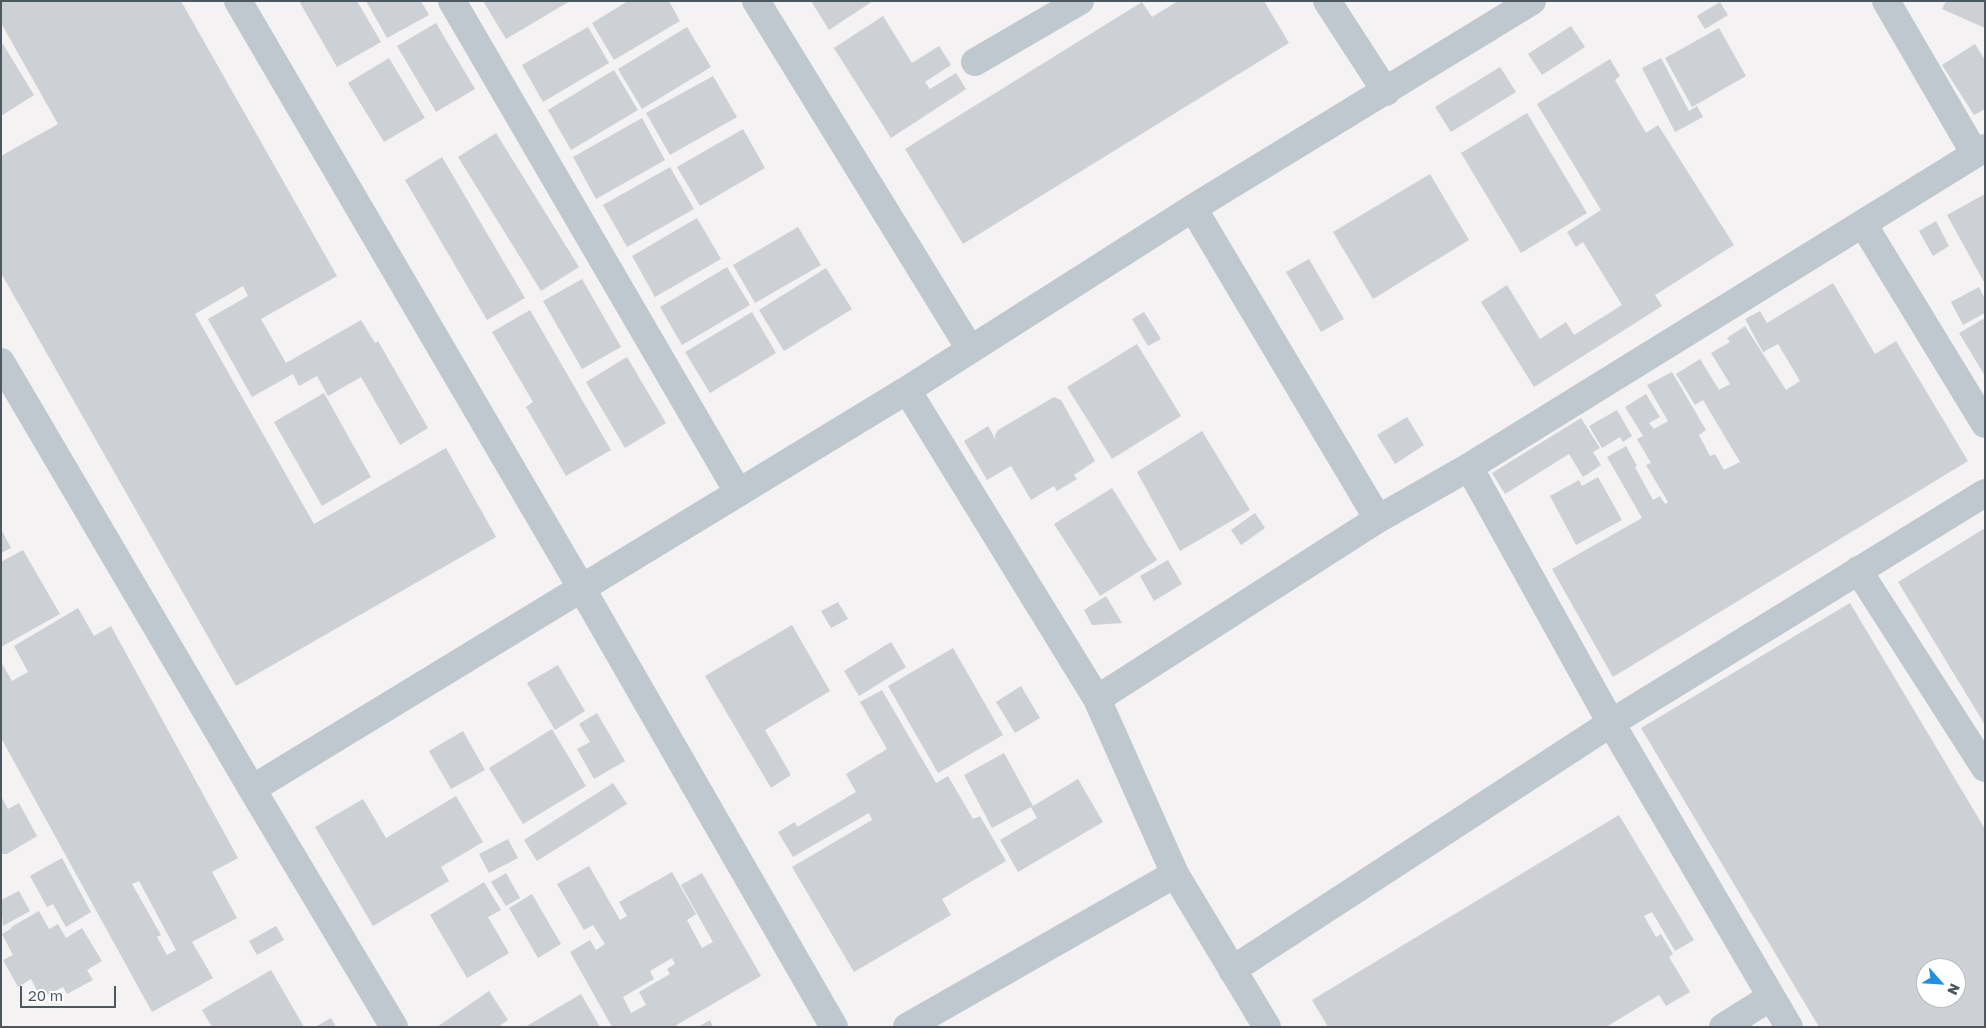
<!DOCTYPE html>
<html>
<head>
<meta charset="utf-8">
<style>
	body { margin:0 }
	#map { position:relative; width:1986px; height:1028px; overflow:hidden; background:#f4f2f3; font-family:"Golos Text",sans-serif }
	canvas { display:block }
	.frame { position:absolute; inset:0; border:2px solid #4b585f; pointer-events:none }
	.north { position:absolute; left:1916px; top:958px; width:50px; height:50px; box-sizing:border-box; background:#fff; border:1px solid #b7bcbf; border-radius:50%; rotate:116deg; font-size:14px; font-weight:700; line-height:20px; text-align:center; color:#4b585f }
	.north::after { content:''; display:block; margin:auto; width:18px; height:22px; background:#2290de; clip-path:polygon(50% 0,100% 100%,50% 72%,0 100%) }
	.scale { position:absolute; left:20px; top:986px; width:96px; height:22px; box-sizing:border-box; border:2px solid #4b585f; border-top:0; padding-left:6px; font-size:15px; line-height:18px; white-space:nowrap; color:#4b585f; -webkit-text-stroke:4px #fff; paint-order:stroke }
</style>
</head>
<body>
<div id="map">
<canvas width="1986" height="1028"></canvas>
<div class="frame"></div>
<div class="north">N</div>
<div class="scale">20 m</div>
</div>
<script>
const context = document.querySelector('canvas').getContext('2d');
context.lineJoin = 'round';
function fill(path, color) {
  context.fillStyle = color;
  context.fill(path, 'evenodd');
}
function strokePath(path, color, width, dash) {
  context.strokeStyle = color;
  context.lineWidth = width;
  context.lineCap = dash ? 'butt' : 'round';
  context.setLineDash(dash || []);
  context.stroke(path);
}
const building = new Path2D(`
	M1,1H181L337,276L261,319L286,363L361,320L375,343L378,341L428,428L400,445L361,377L328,396L317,376L299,386L293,374L252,397L208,319L248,296L243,286L195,314L314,524L446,448L496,537L236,686L1,273V156L58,124L1,23Z
	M299,1H357L381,42L337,67Z
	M366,1H421L429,15L387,38Z
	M483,1H570L506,39Z
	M628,1H669L680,21L614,60L592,23Z
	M811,1H873L829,30Z
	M1178,1H1264L1289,43L963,244L905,149L1142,2L1152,17Z
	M1946,1H1985V28L1942,9Z
	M1720,2L1728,15L1705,29L1697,16Z
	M883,16L912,63L939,46L951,65L925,82L930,89L956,73L966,89L891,138L834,48Z
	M436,23L475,89L436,112L397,46Z
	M1571,26L1585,47L1542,75L1528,54Z
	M588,27L609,63L543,102L522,65Z
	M687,27L711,67L642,109L618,69Z
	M1719,28L1746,76L1692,107L1665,58Z
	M3,44L34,95L1,116V46Z
	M1975,44L1985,60V109L1974,115L1942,65Z
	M389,58L425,118L384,142L348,83Z
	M1661,58L1689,111L1697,106L1703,117L1675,132L1642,68Z
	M1610,59L1620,76L1615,80L1646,133L1658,125L1734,245L1655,295L1662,306L1534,387L1481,302L1507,285L1540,339L1566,322L1574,335L1622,305L1583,242L1576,247L1567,232L1601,210L1537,104Z
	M1500,67L1516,92L1451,132L1435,107Z
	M614,70L638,110L571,150L548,110Z
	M713,76L737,117L670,155L646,113Z
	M1527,113L1587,213L1521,253L1461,153Z
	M642,118L665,160L596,199L573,157Z
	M743,129L765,168L700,206L677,167Z
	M496,133L579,267L541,291L458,157Z
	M442,157L525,298L487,320L405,180Z
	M670,167L694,209L627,247L603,205Z
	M1430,174L1469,240L1373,299L1333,232Z
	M1985,194V284L1947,215Z
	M697,218L721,259L655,297L632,256Z
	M1936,221L1949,246L1933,256L1919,231Z
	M798,227L821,265L755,303L733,265Z
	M1309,259L1344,319L1321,332L1286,272Z
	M727,267L750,305L682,345L660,307Z
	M826,268L852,309L784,351L759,310Z
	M582,279L621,347L582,369L543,301Z
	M1833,283L1875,354L1896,341L1968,461L1613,677L1552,569L1642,518L1607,457L1626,446L1637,466L1635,467L1653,500L1660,496L1665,504L1668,502L1646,465L1651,463L1637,439L1643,436L1625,407L1646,394L1660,417L1649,423L1654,429L1668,421L1647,385L1672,372L1706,430L1699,435L1710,456L1715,454L1724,470L1740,462L1703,400L1695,405L1676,374L1700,359L1719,390L1730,384L1711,353L1730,342L1727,338L1745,326L1786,390L1800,381L1778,344L1763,352L1745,319L1760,311L1767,323Z
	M1979,287L1985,299V313L1963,325L1951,302Z
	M530,310L611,450L566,476L526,407L533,402L492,332Z
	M752,312L776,353L710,393L685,352Z
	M1144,312L1161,339L1148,346L1132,319Z
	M1985,318V376L1959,333Z
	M1137,344L1181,416L1112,459L1067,387Z
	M627,357L666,423L625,448L586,382Z
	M324,393L371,477L322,506L274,422Z
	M1054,397L1061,400L1095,461L1074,475L1077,479L1057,491L1054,486L1031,500L1011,466L987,480L964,441L988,426L996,440L995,435L998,430Z
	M1617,410L1632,436L1623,442L1620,437L1602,448L1589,426Z
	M1407,417L1424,445L1395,464L1377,435Z
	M1581,418L1600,448L1593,452L1601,465L1583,477L1569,454L1505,494L1492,473Z
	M1202,431L1250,510L1180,551L1137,472Z
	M1598,477L1622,520L1576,545L1550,496L1579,480L1582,486Z
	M1112,488L1157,560L1100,596L1054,524Z
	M1255,513L1265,528L1241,545L1231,530Z
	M1985,528V725L1898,582Z
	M1,529L11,548L1,553Z
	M23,550L60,614L1,647V562Z
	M1168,560L1182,584L1154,601L1140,576Z
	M1106,596L1122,623L1092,625L1084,610Z
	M838,602L848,619L831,628L821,611Z
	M1850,603L1985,829V1027H1819L1641,728ZM1926,968H1956V998H1926Z
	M78,608L94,636L111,626L238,858L212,872L237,918L192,942L213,978L152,1012L1,738V662L12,681L28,672L14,646ZM139,881L176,950L167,955L157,937L161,935L132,884Z
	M792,625L830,691L765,730L791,775L771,788L705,676Z
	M891,642L906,667L859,696L844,671Z
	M953,648L1003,735L938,773L888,686Z
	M558,665L585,711L555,730L527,683Z
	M1021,686L1040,718L1015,733L996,702Z
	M882,690L936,783L948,776L973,819L980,816L1006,861L942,899L951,915L854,972L792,867L872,820L869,813L793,857L778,832L795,822L797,827L856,792L846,774L887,749L860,702Z
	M597,713L625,761L594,779L577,749L590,742L579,724Z
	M552,729L586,786L523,824L489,768Z
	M463,731L485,770L451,789L429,751Z
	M1004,753L1033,806L1078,779L1103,822L1018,872L1000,840L1037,818L1031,807L992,828L964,775Z
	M613,783L627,804L537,861L524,840Z
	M1,796L8,809L19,803L37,836L7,854H1Z
	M456,796L483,842L441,867L449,881L373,926L315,827L363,799L386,838Z
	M1619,815L1694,940L1675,951L1652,912L1644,916L1656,937L1661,934L1673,954L1669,957L1690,992L1666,1006L1659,995L1606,1027H1328L1312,1000Z
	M508,839L518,858L489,873L479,854Z
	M62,858L91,912L66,927L53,904L47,907L30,876Z
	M589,866L620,920L627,916L619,902L672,872L696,914L687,920L702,948L713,942L681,885L702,873L761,976L673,1027H612L570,952L590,940L596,950L605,944L593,925L584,930L557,884ZM672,958L675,964L667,969L670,974L639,992L646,1005L631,1013L623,997L654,979L650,971Z
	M506,873L520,898L506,906L491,882Z
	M484,882L501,910L488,917L509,953L467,978L430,915Z
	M19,891L30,911L3,926L1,900Z
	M532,894L561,944L538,958L509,908Z
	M39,911L49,929L58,924L66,938L82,928L102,961L87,970L93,980L67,994L63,987L41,998L31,979L18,987L3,960L13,955L2,934L12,928L11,927Z
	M276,926L284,940L257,955L249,941Z
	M271,970L304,1027H212L202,1010Z
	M489,991L508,1020L498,1027H437Z
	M581,994L600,1027H525Z
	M331,1018L336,1027H315Z
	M710,1020L713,1027H698Z`);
const street = new Path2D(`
	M238,1L582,589L834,1027
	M452,1L738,492
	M756,1L970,349
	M1327,1L1386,92
	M1886,1L1975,154
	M975,62L1080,1
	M1193,208L1378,519
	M1863,224L1985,424
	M1,362L252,789L394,1027
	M907,390L1097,699L1175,874L1267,1027
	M1469,467L1611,723L1789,1027
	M1858,570L1985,768
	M1097,699L1378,519L1469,467L1985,148
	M252,789L907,390L1193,208L1532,1
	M1232,970L1611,723L1985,493
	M907,1027L1175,874
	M1723,1027L1771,997`);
fill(building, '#cdd0d4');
strokePath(street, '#bfc8ce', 28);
</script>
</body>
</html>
